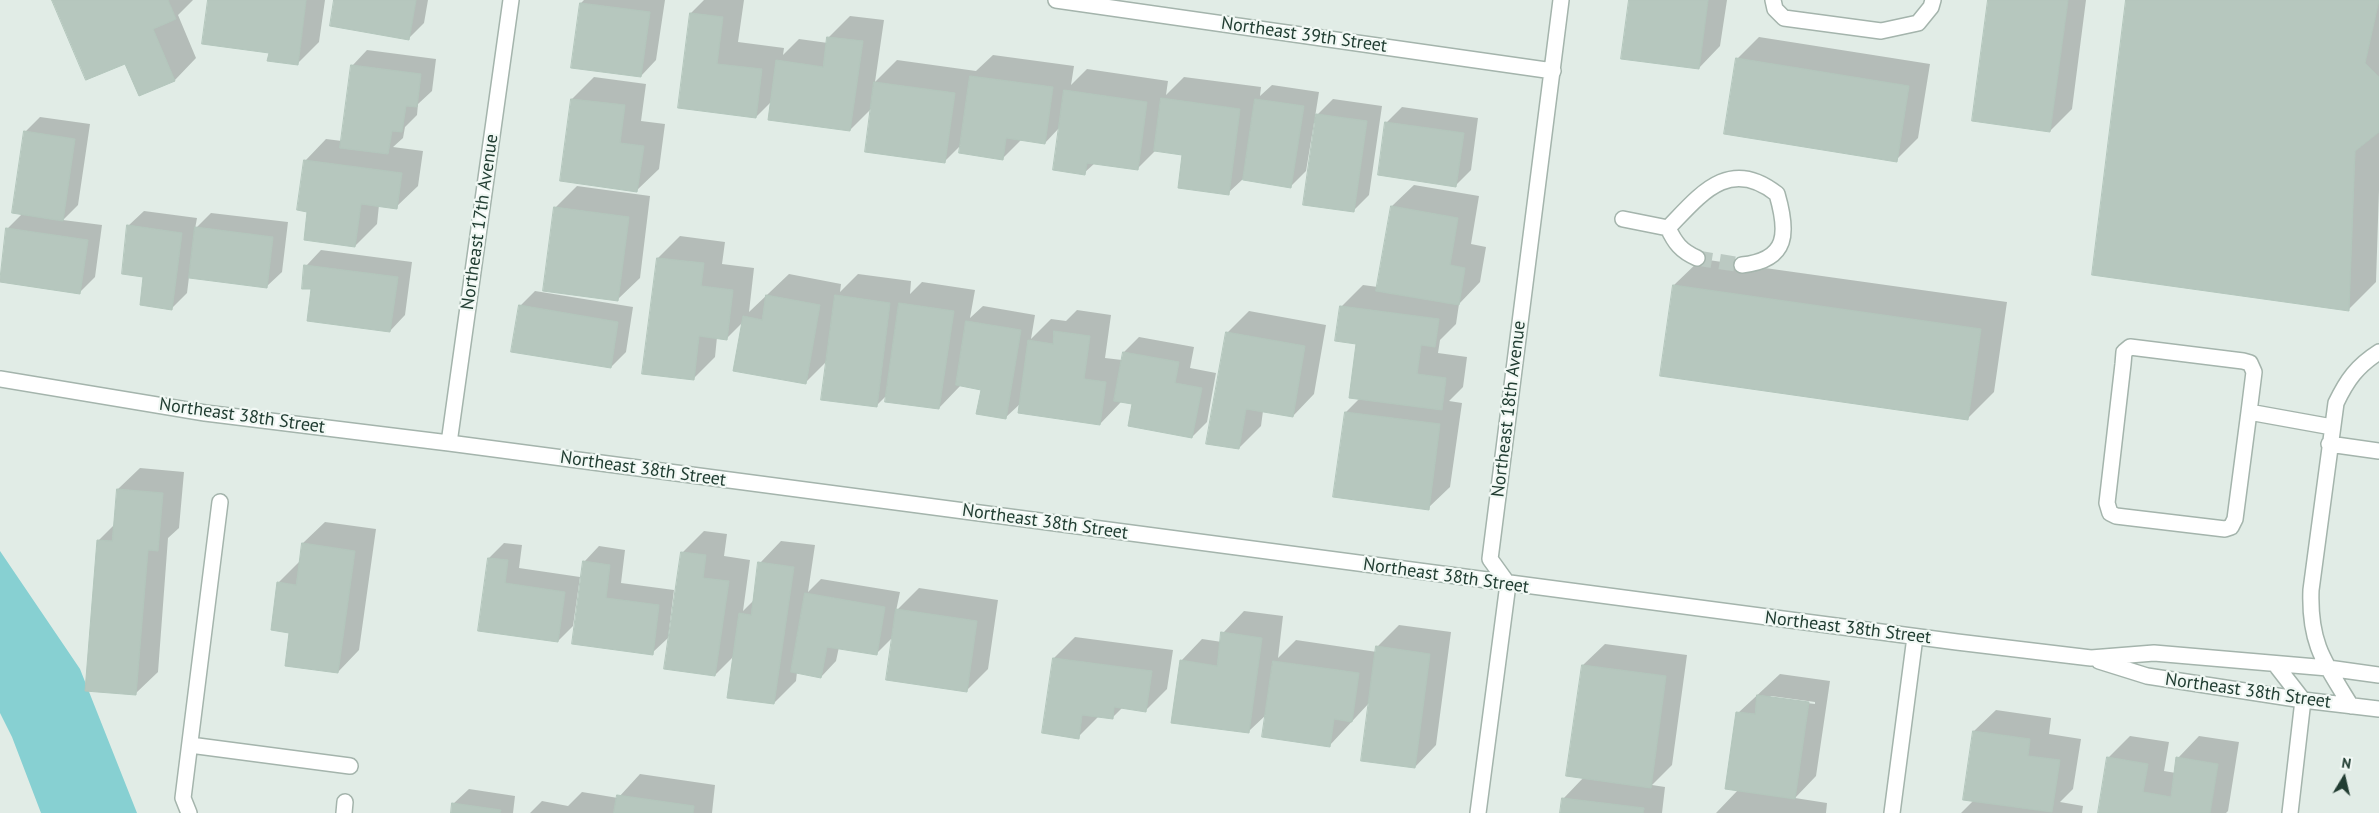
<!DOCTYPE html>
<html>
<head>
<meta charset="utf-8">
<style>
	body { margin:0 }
	#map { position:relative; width:2379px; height:813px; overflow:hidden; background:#e1ece6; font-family:"PT Sans",sans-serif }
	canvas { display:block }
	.north { position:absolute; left:2319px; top:753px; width:50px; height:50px; -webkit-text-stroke:4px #f1f8f4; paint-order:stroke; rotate:9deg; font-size:14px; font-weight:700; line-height:20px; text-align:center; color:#213d32 }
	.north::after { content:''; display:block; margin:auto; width:18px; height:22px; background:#213d32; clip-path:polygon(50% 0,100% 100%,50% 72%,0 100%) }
</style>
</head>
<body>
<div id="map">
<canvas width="2379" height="813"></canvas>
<div class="north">N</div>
</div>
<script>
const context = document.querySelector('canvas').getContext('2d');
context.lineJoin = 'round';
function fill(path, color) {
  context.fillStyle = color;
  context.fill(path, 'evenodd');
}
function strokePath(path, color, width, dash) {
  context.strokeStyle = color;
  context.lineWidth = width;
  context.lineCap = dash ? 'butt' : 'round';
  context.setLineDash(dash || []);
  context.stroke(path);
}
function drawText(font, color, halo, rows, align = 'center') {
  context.font = font + ' "PT Sans",sans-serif';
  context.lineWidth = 4.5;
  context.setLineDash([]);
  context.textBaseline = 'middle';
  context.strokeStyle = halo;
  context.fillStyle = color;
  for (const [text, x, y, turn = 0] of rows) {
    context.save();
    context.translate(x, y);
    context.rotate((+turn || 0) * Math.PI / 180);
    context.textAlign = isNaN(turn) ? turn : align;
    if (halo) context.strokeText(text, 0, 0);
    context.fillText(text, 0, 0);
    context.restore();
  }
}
const water = new Path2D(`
	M0,551L80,669L137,813H41L12,737L0,713Z`);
const shadow = new Path2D(`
	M53,0H193L178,15L196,58L175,80L140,95L125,62Z
	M209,0H325L319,42L297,64L270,52Z
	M335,0H428L424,23L409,38Z
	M584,0H665L656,60L641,76L581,3Z
	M704,0H744L738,42L784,48L783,55L799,39L828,43L829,37L850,16L884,20L875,82L897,60L976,71L993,55L1074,66L1071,85L1087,69L1168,81L1166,95L1184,77L1261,87L1260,96L1272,85L1319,92L1315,117L1333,99L1382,106L1369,195L1354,210L1316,123H1314L1306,171L1291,186L1243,179L1228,193L1183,154L1156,150L1137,169L1095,163L1084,173L1060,127L1045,143L1022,139L1003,158L961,145L944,162L872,108L850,130L772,101L756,117L679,107L691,13Z
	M1631,0H1727L1720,46L1699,68Z
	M1990,0H2086L2072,109L2050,131Z
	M2128,0H2379V190L2376,282L2349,309Z
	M1759,37L1930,64L1918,138L1896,160L1737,59Z
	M367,50L436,59L432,91L418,104L417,115L405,127L403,138L393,147L423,151L418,186L396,207L379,205L377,224L355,246L309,211L305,161L326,139L342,141L352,66Z
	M594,77L646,84L641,121L665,124L659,169L637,190L572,99Z
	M1402,107L1478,118L1471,170L1456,185L1379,174L1387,122Z
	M40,117L90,124L78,205L63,220L102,225L95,277L79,293L0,281L7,229L22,214L25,132Z
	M1414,185L1479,196L1471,244L1486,247L1480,282L1459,304L1456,324L1440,340L1438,353L1467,357L1463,387L1449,401L1462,403L1450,487L1428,508L1346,412L1360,398L1357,343L1341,307L1363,285L1378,287L1392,206Z
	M577,186L650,196L640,278L618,299L555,208Z
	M144,211L197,218L195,229L211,213L288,222L282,272L266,287L189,277L187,293L172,308L144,276L128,226Z
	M680,236L725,242L722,264L754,268L749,312L789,274L841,284L840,292L858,274L911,281L910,294L922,282L975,290L970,318L983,306L1035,315L1031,339L1051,319L1066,321L1077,310L1111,315L1105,358L1122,360L1124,352L1139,337L1194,347L1190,368L1216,373L1207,422L1192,437L1133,403L1121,402L1100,424L1021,403L1005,418L982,389L961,385L939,408L887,395L876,406L828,360L805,383L743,322L727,338L717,337L715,357L693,379L658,258Z
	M321,250L412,262L405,315L390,331L312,288L306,266Z
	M1701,259L2007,302L1994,392L1967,419L1674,285Z
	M535,291L633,307L626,352L611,367L520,306Z
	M1249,311L1326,325L1314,394L1293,416L1263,411L1261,426L1239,448L1227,333Z
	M140,468L184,472L179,528L168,538L158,672L136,693L99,540L115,524L118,489Z
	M325,522L376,529L359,650L338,672L279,582L300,561L303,543Z
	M704,531L727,534L724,556L750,560L743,611L754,600L760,563L781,541L815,545L808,592L821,579L900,592L896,611L919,588L998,600L988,669L966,691L894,636L876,654L839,647L836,661L821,677L797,672L796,681L774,703L734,656L715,675L682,553Z
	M504,543L522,545L519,568L580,577L573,626L558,641L479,630L489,558Z
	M599,546L625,550L621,583L674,590L668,638L652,653L573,643L584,562Z
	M1244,611L1283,616L1278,658L1296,640L1377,652V647L1399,625L1451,632L1436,745L1415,767L1370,702L1330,745L1267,714L1249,731L1181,661L1202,639L1222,642L1223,633Z
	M1075,637L1173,650L1167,689L1146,710L1123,707L1112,718L1099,716L1078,737L1054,658Z
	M1605,644L1687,655L1672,765L1652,785L1665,787L1662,813H1561L1563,799L1584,777L1583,665Z
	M1780,674L1830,681L1816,776L1795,798L1827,803L1826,813H1716L1738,790V713ZM1771,696L1815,702V704L1769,698Z
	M1996,710L2051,718L2049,734L2081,739L2073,789L2060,802L2083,806L2082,813H1961L1974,800V731Z
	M2130,736L2169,742L2164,771L2176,773L2178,758L2199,736L2239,742L2228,811L2226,813H2100L2108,758Z
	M640,774L715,785L712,813H530L542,801L568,806L582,792L618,798Z
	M469,789L515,796L513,813H452L453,804Z`);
const building = new Path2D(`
	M52,0H168L176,19L153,29L175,81L139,96L125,64L86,80Z
	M208,0H306L298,65L267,61L269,53L202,44Z
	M334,0H416L409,40L330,26Z
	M1629,0H1708L1699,69L1621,59Z
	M1988,0H2068L2050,132L1972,121Z
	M2126,0H2379L2365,63L2379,77V132L2355,151L2349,311L2092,275Z
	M580,3L650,12L641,77L571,68Z
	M690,13L723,17L717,64L762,69L756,118L678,108Z
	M827,37L863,41L850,131L768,120L776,60L823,67Z
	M1736,58L1909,86L1897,162L1724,134Z
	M351,65L421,74L417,107L406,106L402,132L392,131L388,154L340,148Z
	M970,76L1053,87L1045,144L1006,138L1003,160L959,153Z
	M874,82L955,93L945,163L865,152Z
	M1064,90L1147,102L1138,170L1087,163L1085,175L1053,170Z
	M1161,98L1240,109L1229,195L1178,188L1182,155L1154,151Z
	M571,99L625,105L620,143L644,146L637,192L560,181Z
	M1255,99L1304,106L1291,188L1243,180Z
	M1316,114L1367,121L1354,212L1303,205Z
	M1385,122L1464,133L1456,187L1378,175Z
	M24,131L75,139L63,221L12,213Z
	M304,160L402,173L397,209L361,204L355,247L304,240L307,212L297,210Z
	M1391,206L1458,218L1450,265L1465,268L1459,305L1376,291Z
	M554,207L629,217L618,301L543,291Z
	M127,225L182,233L172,310L140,305L143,277L122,274Z
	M195,227L273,237L267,288L189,278Z
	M6,228L88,240L80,294L0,282Z
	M657,258L704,263L701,286L733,290L727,340L699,336L694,380L642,374Z
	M304,265L398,277L390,332L307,321L311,289H302Z
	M1673,285L1981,329L1968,420L1660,376Z
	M766,295L820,305L806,384L733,371L743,316L762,320Z
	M835,295L890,303L877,407L821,400Z
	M899,303L954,311L939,409L885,402Z
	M519,305L618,322L611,368L511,352Z
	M1340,306L1439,319L1435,347L1421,345L1417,374L1446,378L1442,410L1349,398L1356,344L1335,341Z
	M966,321L1021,330L1006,419L976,414L981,390L956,385Z
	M1054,331L1090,336L1084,379L1106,382L1100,425L1018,413L1028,340L1053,344Z
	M1226,332L1305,346L1293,417L1246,409L1239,449L1206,444Z
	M1123,352L1179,362L1175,383L1202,388L1192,438L1128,426L1132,404L1114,401Z
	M1345,412L1440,424L1429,510L1333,497Z
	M117,489L163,493L158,551L148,550L136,695L85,691L97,540L112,541Z
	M302,543L355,551L338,673L285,666L289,633L271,630L277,582L296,585Z
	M681,552L706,555L703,578L729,581L715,676L664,669Z
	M488,558L508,560L505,583L565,592L558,642L478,631Z
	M583,561L610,565L606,598L659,605L653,655L572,644Z
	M758,562L794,567L774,704L727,698L739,613L751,615Z
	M805,593L885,607L877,655L827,647L821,678L791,672Z
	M896,609L977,621L967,692L886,680Z
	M1221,632L1262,638L1249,733L1171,723L1180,660L1217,666Z
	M1376,646L1430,654L1415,768L1361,761Z
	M1053,658L1152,671L1146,712L1114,707L1113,719L1082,715L1079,739L1042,733Z
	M1273,661L1359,673L1352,722L1334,719L1330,747L1262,737Z
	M1582,665L1666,676L1651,788L1566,776Z
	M1757,695L1809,702L1795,799L1725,789L1736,712L1755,714Z
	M1973,731L2030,739L2028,756L2060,760L2052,812L1963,800Z
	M2107,757L2148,764L2143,792L2171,797L2176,757L2218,764L2210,813H2098Z
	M617,795L694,806L693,813H614Z
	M1562,798L1644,808L1643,813H1560Z
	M452,803L501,810L500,813H451Z`);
const minorTunnel = new Path2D(`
	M1697,258L1742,265`);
const minor = new Path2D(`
	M1056,0L1553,71
	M1773,0L1775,9L1784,18L1881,31L1918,23L1931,7L1933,0
	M1623,219L1668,228
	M1697,258C1681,251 1675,243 1668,228C1700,195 1729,156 1777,194C1788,232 1789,260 1742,265
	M0,379L205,413L449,443L1957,642L2091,658L2154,653L2328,668L2379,675
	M2249,412L2254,372L2250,363L2243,361L2130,347L2124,352L2123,364L2107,503L2110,513L2116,516L2225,529L2231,527L2235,519L2249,412L2332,427
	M449,443L511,0
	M2329,444L2379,451
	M2099,661L2147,676L2303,700L2379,709
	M2275,664L2303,700L2290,813
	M2351,706C2324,662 2309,643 2311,590L2336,403C2347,380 2357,366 2379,352
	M190,745L350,766
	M189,813L183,798L220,502
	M344,813L345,802
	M1478,813L1508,584L1490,559L1561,0
	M1892,813L1915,637`);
const streetNames = [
	["Northeast 39th Street",1304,35,8],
	["Northeast 17th Avenue",480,222,-82],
	["Northeast 18th Avenue",1509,409,-83],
	["Northeast 38th Street",242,416,8],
	["Northeast 38th Street",643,469,8],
	["Northeast 38th Street",1045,522,8],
	["Northeast 38th Street",1446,576,8],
	["Northeast 38th Street",1848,628,7],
	["Northeast 38th Street",2248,691,8]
];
fill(water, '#87d0d2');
fill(shadow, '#0003');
fill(building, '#b6c7be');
strokePath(building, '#b3c6bc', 1);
strokePath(minorTunnel, '#bbc9c2', 15, [15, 8]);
strokePath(minor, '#a4b4ac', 18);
strokePath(minor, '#fff', 15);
drawText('18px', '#213d32', '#f1f8f4', streetNames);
</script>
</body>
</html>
